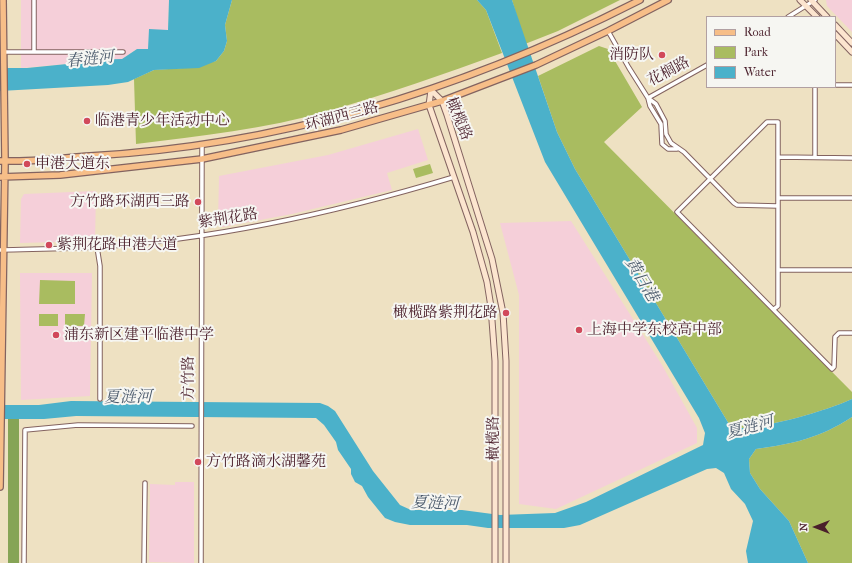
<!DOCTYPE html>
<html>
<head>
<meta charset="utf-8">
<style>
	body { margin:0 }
	#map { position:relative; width:852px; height:563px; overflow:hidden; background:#eee1c2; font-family:"IM FELL French Canon",serif }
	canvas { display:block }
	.legend { position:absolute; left:706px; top:16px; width:130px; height:72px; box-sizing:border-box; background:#f6f6f2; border:1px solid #b1a0a2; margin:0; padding:5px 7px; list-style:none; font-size:12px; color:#4a1f2b }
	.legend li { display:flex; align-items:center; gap:8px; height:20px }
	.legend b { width:20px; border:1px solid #b1a0a2 }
	.north { position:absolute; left:796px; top:507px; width:40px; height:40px; -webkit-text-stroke:3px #f6f6f2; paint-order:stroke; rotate:270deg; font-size:11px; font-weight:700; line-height:16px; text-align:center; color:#4a1f2b }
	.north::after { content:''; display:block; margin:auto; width:14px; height:18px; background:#4a1f2b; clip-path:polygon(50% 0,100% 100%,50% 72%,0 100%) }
</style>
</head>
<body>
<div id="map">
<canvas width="852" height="563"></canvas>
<ul class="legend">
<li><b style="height:5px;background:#f7be88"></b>Road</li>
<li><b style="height:11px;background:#a9bc60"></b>Park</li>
<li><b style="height:11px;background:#4bb1ca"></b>Water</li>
</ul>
<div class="north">N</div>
</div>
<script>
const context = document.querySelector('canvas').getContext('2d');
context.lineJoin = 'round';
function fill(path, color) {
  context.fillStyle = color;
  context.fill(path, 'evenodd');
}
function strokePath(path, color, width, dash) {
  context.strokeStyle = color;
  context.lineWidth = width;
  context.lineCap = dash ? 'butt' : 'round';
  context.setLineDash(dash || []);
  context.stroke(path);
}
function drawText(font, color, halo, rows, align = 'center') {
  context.font = font + ' "IM FELL French Canon","Noto Serif SC",serif';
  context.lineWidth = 4;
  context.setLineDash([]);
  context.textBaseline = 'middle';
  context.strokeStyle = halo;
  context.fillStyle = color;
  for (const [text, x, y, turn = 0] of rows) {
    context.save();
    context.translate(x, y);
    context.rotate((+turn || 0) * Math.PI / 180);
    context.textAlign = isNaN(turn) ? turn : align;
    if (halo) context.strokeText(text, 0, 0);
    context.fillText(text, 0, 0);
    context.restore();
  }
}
const built = new Path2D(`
	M21,0H169L168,30L148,49H137L122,59L83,60L67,64L21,68Z
	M826,0H852V32L827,6Z
	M418,129L428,160L387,173L392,190L292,214L223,227L218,224L219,176L328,155Z
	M96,191L95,241L20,243L21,199L24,194Z
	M571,221L662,365L697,428V443L556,509L519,504V295L500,223Z
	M20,273H92L90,396L21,400Z
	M175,482H194V563L149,562L150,484L175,485Z`);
const green = new Path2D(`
	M232,0H477L486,10L502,53C445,74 387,94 328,111C266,129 200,136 136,144L134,79L154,70L183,68L216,61L224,51L227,41L225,25Z
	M512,0H620L558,31L525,44Z
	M599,46L608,49L642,107L604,142L852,392V399C826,411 769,427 741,428C737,428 733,425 729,424L575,169L557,132L538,76Z
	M430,164L433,173L416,178L413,169Z
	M40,280L75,281V304H39Z
	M39,314H58V326H39Z
	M65,314H85L84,326H65Z
	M852,417V563H808L789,521L760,489L750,473L749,459L756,449C793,444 820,438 852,417Z`);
const forest = new Path2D(`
	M8,419H19V563H8Z`);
const water = new Path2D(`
	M169,0H232L225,25L227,41L224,51L216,61L199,68L154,70L128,82L108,85L0,91V68H27L67,64L83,60L122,59L137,49H148L149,29L168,30Z
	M477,0H512L557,132L575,169L729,424C732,425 737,428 741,428C769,427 826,411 852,399V417C820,438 793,444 756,449L749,459L750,473L760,489L789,521L808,563H748L746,551L753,521L745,504L731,489L724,473L716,468L707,469L580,525L564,528H488L467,525H410L395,522L385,518L368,497L362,486L355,482L351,474V469L338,450L336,442L324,425L316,418L76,416L44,419H0V405H39L71,401L320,403L328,406L335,411L373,471L400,505L411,510H462L500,515L555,513L586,502L703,445L705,433L699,418L545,162L486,10Z`);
const street = new Path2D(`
	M788,17L815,0
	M608,31L629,68L648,98L707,65
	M4,52H123
	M34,52V0
	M835,85H852
	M648,98L656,104L665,121L666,134L671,143L684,152L734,203L737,205L778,206
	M648,98L650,106L661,124L662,144L668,149H677
	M778,157L852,158
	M815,157V87
	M778,198H852
	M97,247L100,266V399
	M0,250C32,249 65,249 97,247C219,239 338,212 454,177
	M778,270H852
	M774,309L778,306V122H767L677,212L832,369L834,367L835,337L839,333H852
	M24,563L25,430L78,425L192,426
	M144,563L145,483
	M201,563L202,145`);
const secondary = new Path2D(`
	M800,0L817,17
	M811,0L827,17
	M835,25L852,43
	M835,34L852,52
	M431,90L442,101L447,115L492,259L503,313L506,361V563
	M431,90L429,105L473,232L487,282L491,307L495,361V563`);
const primary = new Path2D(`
	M0,161C30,162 61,158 90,156C285,145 466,89 640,0
	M0,177L60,175L202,159L341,130L442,101L536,65L608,31L668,0
	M0,487L5,161L3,0`);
const markers = [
	[662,55,4,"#d1495b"],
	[87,121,4,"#d1495b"],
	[27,164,4,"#d1495b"],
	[198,202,4,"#d1495b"],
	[49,245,4,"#d1495b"],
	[506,313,4,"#d1495b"],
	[579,330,4,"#d1495b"],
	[56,335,4,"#d1495b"],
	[198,462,4,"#d1495b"]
];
const poiNames = [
	["消防队",654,55,"right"],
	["临港青少年活动中心",95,121],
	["申港大道东",35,164],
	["方竹路环湖西三路",190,202,"right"],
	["紫荆花路申港大道",57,245],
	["橄榄路紫荆花路",498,313,"right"],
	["上海中学东校高中部",587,330],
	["浦东新区建平临港中学",64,335],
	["方竹路滴水湖馨苑",206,462]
];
const streetNames = [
	["花榈路",669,72,-28],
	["环湖西三路",342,117,-15],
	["橄榄路",458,119,68],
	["紫荆花路",228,219,-9],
	["方竹路",189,378,-90],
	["橄榄路",494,438,-90]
];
const waterNames = [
	["春涟河",90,60,-6],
	["黄日港",641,280,59],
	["夏涟河",128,398,-1],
	["夏涟河",750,428,-15],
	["夏涟河",435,504,2]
];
fill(built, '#f5cfd9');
fill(green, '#a9bc60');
fill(forest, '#86a456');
fill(water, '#4bb1ca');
strokePath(street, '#836360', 5.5);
strokePath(secondary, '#836360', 7);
strokePath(primary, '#836360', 8);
strokePath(street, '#fff', 3.5);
strokePath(secondary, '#fce5cf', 5);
strokePath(primary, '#f7be88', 5.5);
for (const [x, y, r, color] of markers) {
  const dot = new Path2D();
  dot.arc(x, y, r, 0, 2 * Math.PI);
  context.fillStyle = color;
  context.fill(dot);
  strokePath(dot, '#f6f6f2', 1.5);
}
drawText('15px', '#4a1f2b', '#f6f6f2', poiNames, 'left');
drawText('15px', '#4a1f2b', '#f6f6f2', streetNames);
drawText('italic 16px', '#4a596b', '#f6f6f2', waterNames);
</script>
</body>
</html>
